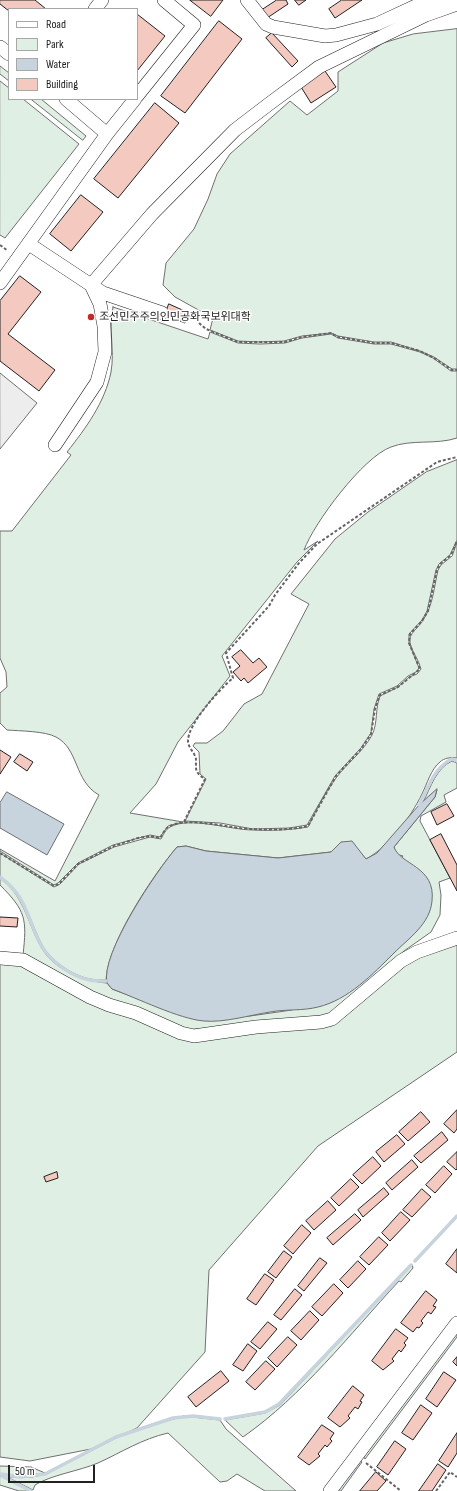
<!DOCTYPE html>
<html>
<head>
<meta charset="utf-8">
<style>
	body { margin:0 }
	#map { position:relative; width:457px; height:1491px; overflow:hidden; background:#fff; font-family:"Sofia Sans Condensed",sans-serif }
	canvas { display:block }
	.legend { position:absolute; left:8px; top:8px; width:130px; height:92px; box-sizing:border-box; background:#fff; border:1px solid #a7a7a7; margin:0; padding:5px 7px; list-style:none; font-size:12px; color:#222 }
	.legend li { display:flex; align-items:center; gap:8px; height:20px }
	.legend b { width:20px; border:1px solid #a7a7a7 }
	.scale { position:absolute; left:8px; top:1465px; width:87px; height:18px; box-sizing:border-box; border:2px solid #222; border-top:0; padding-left:5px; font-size:12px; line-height:14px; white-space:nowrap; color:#222; -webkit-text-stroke:3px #fff; paint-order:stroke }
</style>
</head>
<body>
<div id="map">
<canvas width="457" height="1491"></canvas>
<ul class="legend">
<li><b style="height:5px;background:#fff"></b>Road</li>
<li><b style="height:11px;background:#e0efe3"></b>Park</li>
<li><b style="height:11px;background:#c7d3dd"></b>Water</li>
<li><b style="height:11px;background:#f3c9c0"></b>Building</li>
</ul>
<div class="scale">50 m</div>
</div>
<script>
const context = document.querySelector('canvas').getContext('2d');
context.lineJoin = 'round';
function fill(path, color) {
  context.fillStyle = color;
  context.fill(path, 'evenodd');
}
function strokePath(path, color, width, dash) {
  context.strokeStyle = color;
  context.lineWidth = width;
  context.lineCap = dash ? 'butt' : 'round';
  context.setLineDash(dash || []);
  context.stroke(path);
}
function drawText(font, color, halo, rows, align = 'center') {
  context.font = font + ' "Sofia Sans Condensed","Noto Sans KR",sans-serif';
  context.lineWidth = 3;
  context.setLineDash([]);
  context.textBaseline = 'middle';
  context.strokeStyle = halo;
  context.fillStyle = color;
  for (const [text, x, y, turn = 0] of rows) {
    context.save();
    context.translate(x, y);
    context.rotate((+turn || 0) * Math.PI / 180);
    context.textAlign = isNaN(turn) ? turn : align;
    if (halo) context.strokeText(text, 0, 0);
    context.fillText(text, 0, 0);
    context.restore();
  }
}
const green = new Path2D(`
	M457,29V369H452L434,357L420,351L391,342H374L338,336L331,333L302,336L284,341L260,342L238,341L210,330L213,318L175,297L163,285L166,263L194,229L208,199L217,174L230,154L290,101L307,115L338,91V72L383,43L413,34Z
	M0,66L9,73V81L0,74Z
	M0,81L9,88V99H23L79,144L5,238L0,235Z
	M31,99H41L86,136L83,140Z
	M113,307L208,339L210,332L238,343L260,344L285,343L302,338L331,334L338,338L374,344H391L420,352L433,358L451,371H457V438C436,445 411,439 391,447C363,457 314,523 304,550L318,541L297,562L222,656L230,676L178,742L156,784L130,813L183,822L168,826L160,837L150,835L113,845L78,863L58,883L54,885L0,851V849L55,881L99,795C74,781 79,749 56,737C45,731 20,731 7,730L0,723V693L7,687L6,672L0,658V531H12L71,455L67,452C86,428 105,402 111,372C115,350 108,328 113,307Z
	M457,460V540L450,555L439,564L436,570L427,611L422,620L409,634V643L419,668L416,672L408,676L397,686L379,694L374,709L371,733L361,748L335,776L307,825L289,828L253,829L220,823L185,821L206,779L200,774L199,752L193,746L195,743H207L223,731L244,704L262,694L309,604L291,594L335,539L368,512L426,472Z
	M457,542V758C451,757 444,758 440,762C431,769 427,784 422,794C410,818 390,846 366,859L356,848L341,842L331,852L278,858L206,851L186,846L177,847C153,875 107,944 106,980C101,980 95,980 90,979C73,976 49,960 41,943C28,916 25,896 0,876V853L54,887L60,884L79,864L114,847L150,837L161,839C163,835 166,829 170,827C189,816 231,830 253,830C271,831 291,830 308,827C316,810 325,793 336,778C347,763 363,752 372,735C378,723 375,708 380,696L398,687L409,677L417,674L421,669C419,660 412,652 410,643C408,633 419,628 423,620C433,606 434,587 438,570L441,565L452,556Z
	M452,761L457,763V788L444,795L446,802L421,816L420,821L450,878L439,882L441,895L440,915L431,932L404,951L331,1015L188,1030L107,1000L23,955C27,919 26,911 0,885V878C24,896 27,921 40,945C52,969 82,981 107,983L112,989L184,1016H250L292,1010L403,856L396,854L394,847L435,797L437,790L423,802C431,787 436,768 452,761Z
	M457,943V1052L318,1146L209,1270L205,1352L137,1428L91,1449L30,1461L0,1457V962L14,963L178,1034L323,1025L401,965Z
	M412,1265L413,1268L401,1282L399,1281C349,1335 303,1395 243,1437L225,1420L265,1413L280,1405Z
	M457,1331V1337L365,1459L363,1456Z
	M184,1416L220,1420L226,1429L296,1491H265L237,1474L227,1481L220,1482L168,1433C142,1439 122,1452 98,1463C79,1471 51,1475 35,1485L33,1490L7,1477H32L46,1474L116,1438L137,1430Z
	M359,1460L362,1462L341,1491H336Z
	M0,1466L31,1467L45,1473L20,1476L0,1474Z
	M0,1476H1L30,1491H19L0,1485Z`);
const parking = new Path2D(`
	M0,373L37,403L0,449Z`);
const water = new Path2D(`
	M437,789L435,797L394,847C400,865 436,866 432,901C430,924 409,938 394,953C373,974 348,1000 318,1007C303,1011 286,1009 270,1012C251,1015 223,1023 204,1021C179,1019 137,998 112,989L107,983C100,954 157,870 177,847L186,846L206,851L278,858L331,852L341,842L352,841L366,859L377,853L419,805Z
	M7,792L64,824L47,855L0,828V803Z`);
const stream = new Path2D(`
	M419,805C428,789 434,767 452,759L457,761
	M0,877C28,898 26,917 41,945C50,961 72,977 90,980C95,981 101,981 106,981
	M415,1261L457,1216
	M225,1419L265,1412L279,1404L411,1265
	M0,1474L20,1477L45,1474L116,1437L173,1418L193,1416L220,1419
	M2,1476L31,1491`);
const building = new Path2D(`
	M0,0H35L46,9H9V11L0,4Z
	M190,0H223L211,16Z
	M277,0H286L288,4L267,18L262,10Z
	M295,0H306L299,5Z
	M342,0H362L335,18L329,9Z
	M137,14L165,36L137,71Z
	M219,21L242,39L185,113L161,96Z
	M272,33L298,61L292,67L266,38Z
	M325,71L336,87L311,103L301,87Z
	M155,103L179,123L118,198L94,179Z
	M81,195L103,212L71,251L50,234Z
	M20,276L41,292L8,334L55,370L39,391L0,361V301Z
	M169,304L189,313L185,323L165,315Z
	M241,650L253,663L259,658L267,667L248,683L244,678L241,681L233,672L240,666L232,657Z
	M0,750L11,757L0,774Z
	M20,754L33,762L27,771L14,762Z
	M447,804L454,816L437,825L431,812Z
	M441,834L457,865V891L430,840Z
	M0,917L18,918L17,927L0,926Z
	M457,1110V1129L454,1133L444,1124Z
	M421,1112L430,1122L408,1141L399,1132Z
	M442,1132L448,1140L421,1163L414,1156Z
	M397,1135L405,1144L384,1162L376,1152Z
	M457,1152V1169L456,1170L447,1162Z
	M373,1157L381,1166L362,1184L353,1175Z
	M412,1160L418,1167L392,1190L386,1183Z
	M444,1166L452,1174L435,1193L426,1185Z
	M57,1172L58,1178L46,1182L44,1177Z
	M351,1179L359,1187L339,1206L331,1198Z
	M384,1188L389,1194L363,1217L358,1210Z
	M422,1189L431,1197L412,1217L403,1210Z
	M328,1201L336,1210L314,1230L306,1221Z
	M401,1212L410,1220L390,1241L382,1233Z
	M355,1214L361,1220L333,1245L327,1238Z
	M302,1225L311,1233L293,1254L284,1246Z
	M379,1237L388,1245L369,1265L360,1257Z
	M457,1249V1273L446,1264Z
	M284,1251L292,1257L276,1278L268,1272Z
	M320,1258L327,1263L304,1291L298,1286Z
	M358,1261L366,1269L348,1288L340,1280Z
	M265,1274L274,1280L256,1305L247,1299Z
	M334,1284L343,1293L322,1316L312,1307Z
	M295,1289L302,1295L281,1320L274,1315Z
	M426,1291L437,1300L433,1306L436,1307L431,1314L428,1312L421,1321L423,1323L419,1328L417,1327L413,1332L401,1323Z
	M310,1311L319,1320L301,1340L291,1331Z
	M268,1322L277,1329L260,1349L251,1342Z
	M396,1329L408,1338L404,1343L406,1345L401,1352L399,1350L392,1359L394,1361L383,1370L372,1361Z
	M288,1337L297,1345L277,1367L268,1358Z
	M248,1344L257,1351L243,1371L233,1365Z
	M457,1357V1366L453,1362Z
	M266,1361L275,1369L255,1390L246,1382Z
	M221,1371L229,1381L196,1407L188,1397Z
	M444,1372L456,1380L437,1407L426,1399Z
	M353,1386L364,1395L360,1401L362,1402L358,1409L355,1407L348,1416L350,1418L340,1427L328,1418Z
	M421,1405L432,1413L413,1440L402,1433Z
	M322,1425L334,1433L330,1439L332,1441L327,1447L325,1445L318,1454L320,1456L309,1465L298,1457Z
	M457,1433V1453L448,1467L439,1461Z
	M395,1441L406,1449L388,1475L377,1467Z
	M438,1464L446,1470L432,1491H419Z
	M376,1472L386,1481L377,1491H360Z`);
const path = new Path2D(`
	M0,245L8,251
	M199,323L206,329L238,342H285L302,337L331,333L338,337L374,343H391L420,351L434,358L452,370H457
	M184,822L205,779C190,770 199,764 195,756C193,751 189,748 188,742C187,724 220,689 233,678L226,653L269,606L275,595L299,563L317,544L437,462L457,457
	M0,853L54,886L59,884L78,864L114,846L138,838L150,836L160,838C163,834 165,828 170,826C190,816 230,829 252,829C270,830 290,830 308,826L336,776L361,749L371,734L375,709L380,695L398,687L420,669L409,643L410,634L422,621L428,611L437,570L440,564L451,555L457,541
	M366,1463L401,1491
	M436,1491L450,1472L457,1477`);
const minor = new Path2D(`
	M247,0L266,24L273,27L325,36L336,35L377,24L420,4L450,0
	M95,9L102,0
	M0,47L9,54
	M137,96L194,25L164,0
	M66,99L107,134
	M29,244L91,285L100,304L104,326L105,352L97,382L55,445
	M0,283L107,134L135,99
	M162,313L103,293L91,285L152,214L235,130L269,104L319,67L426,15L457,4
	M0,958L23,960L90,997L109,1005L136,1013L181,1033L194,1036L256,1027L321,1022L332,1019L401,961L417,952L457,938
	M330,1491L457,1323`);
const markers = [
	[91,317,4,"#c62828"]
];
const poiNames = [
	["조선민주주의인민공화국보위대학",99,317]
];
fill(green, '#e0efe3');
strokePath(green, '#6f6f6f', 1);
fill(parking, '#ededed');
strokePath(parking, '#6f6f6f', 1);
fill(water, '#c7d3dd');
strokePath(water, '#6f6f6f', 1);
strokePath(stream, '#c7d3dd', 3.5);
fill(building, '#f3c9c0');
strokePath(building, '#222', 1);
strokePath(minor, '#222', 14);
strokePath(path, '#646464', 2, [3, 2]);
strokePath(minor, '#fff', 13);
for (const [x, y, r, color] of markers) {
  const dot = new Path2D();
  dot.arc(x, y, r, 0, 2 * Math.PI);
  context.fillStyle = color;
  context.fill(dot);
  strokePath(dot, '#fff', 1.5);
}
drawText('11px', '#222', '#fff', poiNames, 'left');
</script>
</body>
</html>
